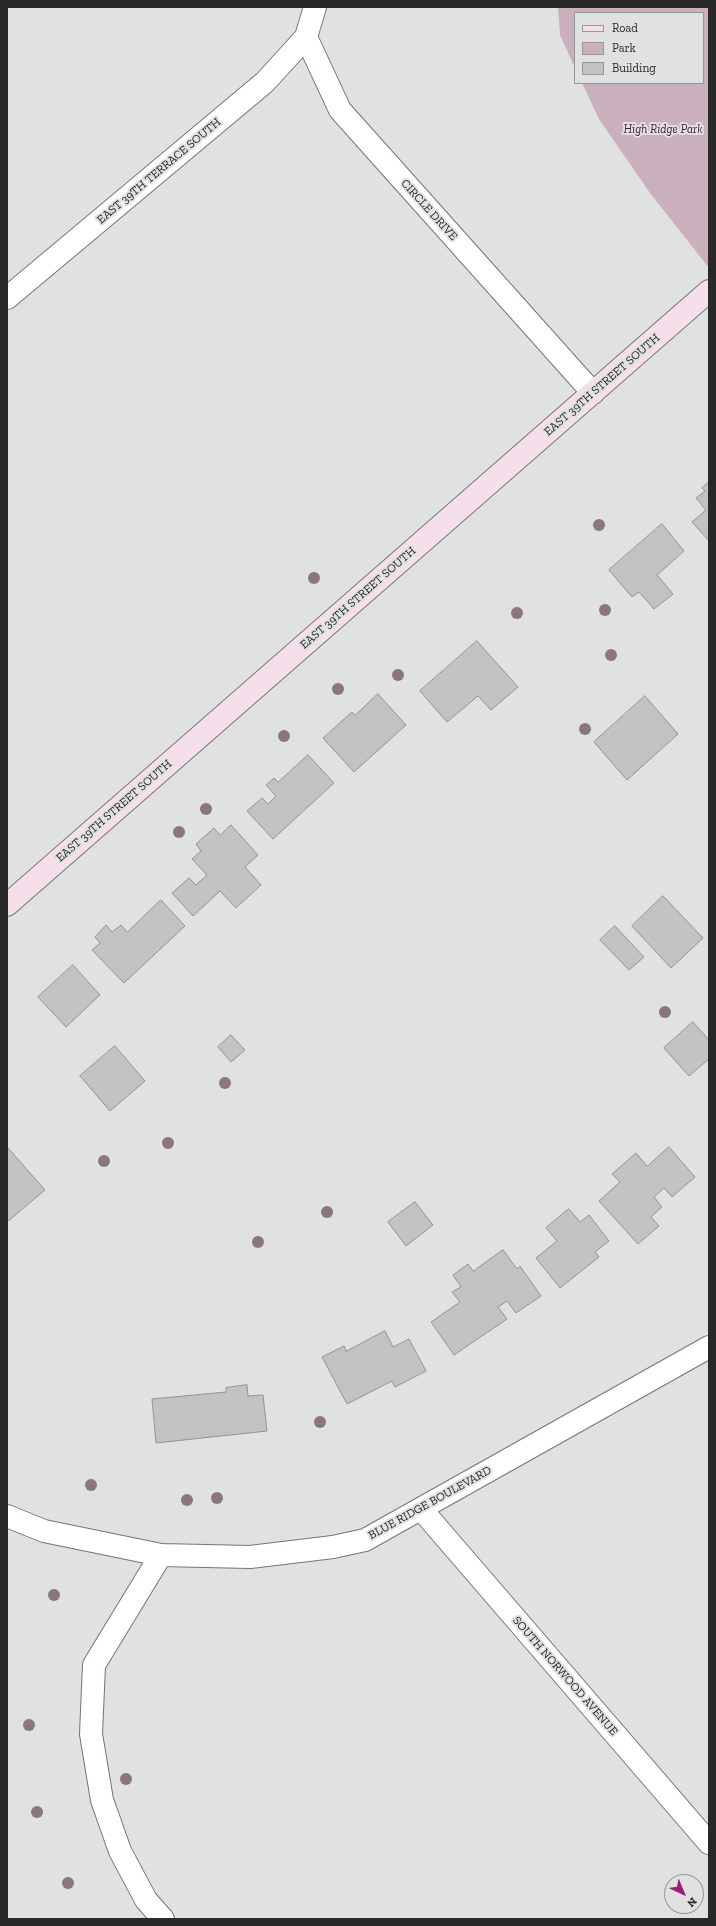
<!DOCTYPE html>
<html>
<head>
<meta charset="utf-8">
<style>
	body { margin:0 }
	#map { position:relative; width:716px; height:1926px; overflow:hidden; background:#dfe2df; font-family:"Zilla Slab",serif }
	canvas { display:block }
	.frame { position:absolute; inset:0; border:8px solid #282928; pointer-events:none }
	.legend { position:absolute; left:574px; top:12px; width:130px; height:72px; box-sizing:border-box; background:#dfe2df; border:1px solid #969896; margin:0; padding:5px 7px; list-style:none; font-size:12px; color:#282928 }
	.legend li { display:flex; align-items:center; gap:8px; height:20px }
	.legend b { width:20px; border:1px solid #969896 }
	.north { position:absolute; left:664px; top:1874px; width:40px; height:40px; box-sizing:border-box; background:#dfe2df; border:1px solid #969896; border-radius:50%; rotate:136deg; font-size:11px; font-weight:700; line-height:16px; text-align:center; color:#282928 }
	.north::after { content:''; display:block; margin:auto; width:14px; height:18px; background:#9c1d72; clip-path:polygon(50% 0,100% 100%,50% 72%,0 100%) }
</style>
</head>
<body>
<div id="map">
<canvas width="716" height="1926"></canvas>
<div class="frame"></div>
<ul class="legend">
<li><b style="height:5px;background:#f4dfea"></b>Road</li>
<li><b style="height:11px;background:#caafbd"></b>Park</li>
<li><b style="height:11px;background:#c0c3c0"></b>Building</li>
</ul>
<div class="north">N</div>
</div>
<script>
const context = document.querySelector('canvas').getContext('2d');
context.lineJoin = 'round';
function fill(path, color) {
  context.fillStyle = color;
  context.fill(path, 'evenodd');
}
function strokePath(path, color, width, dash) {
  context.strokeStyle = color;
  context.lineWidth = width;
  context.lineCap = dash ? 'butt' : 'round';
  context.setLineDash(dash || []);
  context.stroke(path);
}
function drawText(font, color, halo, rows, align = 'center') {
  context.font = font + ' "Zilla Slab",serif';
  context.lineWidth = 4;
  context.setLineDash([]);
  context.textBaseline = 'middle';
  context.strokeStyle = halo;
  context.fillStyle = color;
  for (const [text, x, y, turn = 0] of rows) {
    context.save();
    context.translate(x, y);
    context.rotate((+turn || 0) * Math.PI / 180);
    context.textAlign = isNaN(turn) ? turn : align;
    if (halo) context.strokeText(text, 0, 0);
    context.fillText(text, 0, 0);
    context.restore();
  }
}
const green = new Path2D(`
	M558,7H709V268L650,193L599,119L582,83H703V13H575V68L560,35Z`);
const building = new Path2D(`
	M709,482V541L692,522L706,510L696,498L705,491L702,488Z
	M662,524L684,551L657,575L673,594L654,609L639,592L632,597L609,570Z
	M477,641L518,687L491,710L478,696L447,722L420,691Z
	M378,694L406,725L354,772L323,738L352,712L355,715Z
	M645,696L678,734L627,780L594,742Z
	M308,755L334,783L273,839L247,811L262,798L268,804L276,796L266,785L274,778L278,782Z
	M231,825L258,855L245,867L261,885L236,908L220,891L193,916L172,893L189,878L196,885L207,875L192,859L201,851L196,844L214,828L220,835Z
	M663,896L703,938L671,968L632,926Z
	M161,900L185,926L124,983L92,950L100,943L95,937L106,925L112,932L121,925L127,932Z
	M615,926L644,957L629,970L600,940Z
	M73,965L100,995L66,1027L38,997Z
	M693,1022L709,1040V1059L689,1076L664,1048Z
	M231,1035L245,1050L231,1062L218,1047Z
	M115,1046L145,1081L110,1111L80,1076Z
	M669,1147L695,1177L672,1197L664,1188L654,1197L662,1207L651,1217L659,1226L638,1244L599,1201L620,1182L612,1174L636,1153L647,1166Z
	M8,1148L45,1190L7,1222V1149Z
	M415,1202L433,1225L406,1246L388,1222Z
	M569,1209L580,1222L589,1215L609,1241L595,1252L599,1257L560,1288L536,1258L557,1241L546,1228Z
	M503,1250L517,1269L520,1266L541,1296L516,1313L507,1301L498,1307L507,1319L454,1355L431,1322L460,1302L452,1292L461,1287L453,1275L468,1264L473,1271Z
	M385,1331L393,1347L409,1339L426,1371L395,1387L392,1381L347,1404L322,1357L344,1346L346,1351Z
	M247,1385L248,1396L263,1395L267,1431L156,1443L152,1399L226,1392V1388Z`);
const minor = new Path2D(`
	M315,7L306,37L340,110L593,393
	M7,298L265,82L306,37
	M421,1509L709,1843
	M161,1555L94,1665L91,1734L102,1800L120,1851L146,1900L163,1919`);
const tertiary = new Path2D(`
	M7,1516L44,1531L161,1555L250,1557L333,1547L365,1540L709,1347`);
const secondary = new Path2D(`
	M7,905L709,291`);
const trees = [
	[599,525],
	[314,578],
	[605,610],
	[517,613],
	[611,655],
	[398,675],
	[338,689],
	[585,729],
	[284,736],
	[206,809],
	[179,832],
	[665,1012],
	[225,1083],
	[168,1143],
	[104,1161],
	[327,1212],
	[258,1242],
	[320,1422],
	[91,1485],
	[217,1498],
	[187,1500],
	[54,1595],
	[29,1725],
	[126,1779],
	[37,1812],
	[68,1883]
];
const parkNames = [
	["High Ridge Park",663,130]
];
const streetNames = [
	["EAST 39TH TERRACE SOUTH",159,171,-40],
	["CIRCLE DRIVE",429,210,48],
	["EAST 39TH STREET SOUTH",602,385,-41],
	["EAST 39TH STREET SOUTH",358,598,-41],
	["EAST 39TH STREET SOUTH",114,811,-41],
	["BLUE RIDGE BOULEVARD",430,1503,-29],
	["SOUTH NORWOOD AVENUE",565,1676,49]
];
fill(green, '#caafbd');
fill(building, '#c0c3c0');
strokePath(building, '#919492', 1);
strokePath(minor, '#747674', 24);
strokePath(tertiary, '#747674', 24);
strokePath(secondary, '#747674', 24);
strokePath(minor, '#fff', 22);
strokePath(tertiary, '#fff', 22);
strokePath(secondary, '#f4dfea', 22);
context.fillStyle = '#8a7581';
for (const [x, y] of trees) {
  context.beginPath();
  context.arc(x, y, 6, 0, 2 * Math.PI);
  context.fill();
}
drawText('italic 12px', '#441b34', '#dfe2df', parkNames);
drawText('12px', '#282928', '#dfe2df', streetNames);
</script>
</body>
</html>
